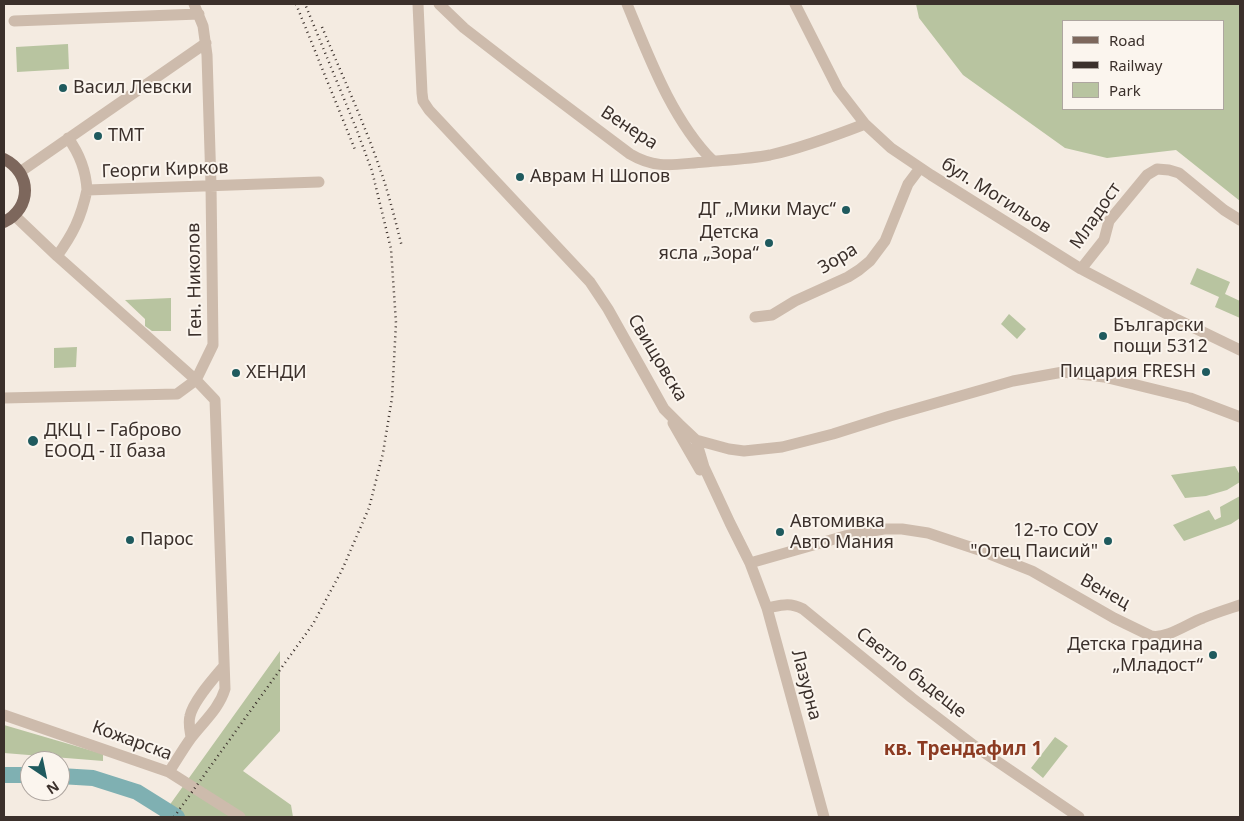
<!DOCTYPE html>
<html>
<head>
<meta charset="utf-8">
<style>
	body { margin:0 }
	#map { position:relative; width:1244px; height:821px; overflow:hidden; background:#f4ebe1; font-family:"Noto Sans",sans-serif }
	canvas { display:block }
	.frame { position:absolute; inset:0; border:5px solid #3b302b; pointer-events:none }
	.legend { position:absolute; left:1062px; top:20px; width:162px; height:90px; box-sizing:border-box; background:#fbf5ee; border:1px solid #aea6a0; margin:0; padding:6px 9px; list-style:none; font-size:15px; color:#3b302b }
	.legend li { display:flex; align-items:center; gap:10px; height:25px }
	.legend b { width:25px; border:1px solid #aea6a0 }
	.north { position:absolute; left:20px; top:751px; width:50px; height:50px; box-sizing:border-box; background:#fbf5ee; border:1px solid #aea6a0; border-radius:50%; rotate:146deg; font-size:14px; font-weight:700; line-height:20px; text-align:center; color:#3b302b }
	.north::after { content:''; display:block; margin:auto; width:18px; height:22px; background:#1f5a5e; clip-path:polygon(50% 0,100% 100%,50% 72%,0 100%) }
</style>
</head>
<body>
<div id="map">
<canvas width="1244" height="821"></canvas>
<div class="frame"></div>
<ul class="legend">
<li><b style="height:6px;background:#7d675c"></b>Road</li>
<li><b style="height:6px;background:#3b302b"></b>Railway</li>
<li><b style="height:14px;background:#b8c4a0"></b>Park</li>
</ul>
<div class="north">N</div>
</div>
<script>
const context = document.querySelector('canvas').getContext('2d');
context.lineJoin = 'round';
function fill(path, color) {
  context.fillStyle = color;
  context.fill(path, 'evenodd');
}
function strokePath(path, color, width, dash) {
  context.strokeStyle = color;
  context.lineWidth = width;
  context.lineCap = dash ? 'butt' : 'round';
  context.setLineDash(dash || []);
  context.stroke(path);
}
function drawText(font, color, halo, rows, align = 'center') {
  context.font = font + ' "Noto Sans",sans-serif';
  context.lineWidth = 4;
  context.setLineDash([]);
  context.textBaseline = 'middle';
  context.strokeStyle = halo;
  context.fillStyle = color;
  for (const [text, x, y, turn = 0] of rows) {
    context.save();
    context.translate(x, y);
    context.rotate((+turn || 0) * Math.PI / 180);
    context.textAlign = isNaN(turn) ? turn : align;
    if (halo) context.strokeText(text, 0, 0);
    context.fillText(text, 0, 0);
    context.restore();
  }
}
const green = new Path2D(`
	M916,4H1240V201L1176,150L1107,158L1065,148L963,75L919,18ZM1223,21V109H1063V21Z
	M68,44L69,69L17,72L16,47Z
	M1197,268L1230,282L1225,294L1240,301V318L1215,307L1219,297L1190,284Z
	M171,298V331H152L145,326V319L125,300Z
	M1009,314L1026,329L1017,339L1001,324Z
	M77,347L76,367L54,368V348Z
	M1235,466L1240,475V482L1227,490L1206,496L1185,498L1171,475Z
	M1240,496V518L1231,524L1184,541L1173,525L1209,510L1215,520L1221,517L1220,507Z
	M280,651V731L243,771L291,805L293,817H161Z
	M4,725L103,754V761L4,753Z
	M1055,737L1068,746L1043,778L1031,768Z`);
const river = new Path2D(`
	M4,775H30
	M60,776L93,778L137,792L177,817`);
const minor = new Path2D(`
	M418,4L422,93L423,101L429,110L590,282L608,309L664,409L679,424L696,440L729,449L744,451L782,447L833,434L890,416L1013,381L1063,372L1104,377L1190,398L1240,417
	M439,4L464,28L517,69L630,154C657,170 675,164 705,162C726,160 749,159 770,155C802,148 834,136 865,124
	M627,4C649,57 672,120 713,161
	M795,4L838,89L865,124L891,148L931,175L1081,269L1176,319L1240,350
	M14,21L199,14
	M68,138C79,153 86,171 87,190
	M20,172L206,43
	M57,256C73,234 81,218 87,190L319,182
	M1081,269L1104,240L1109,221L1147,175L1157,169L1169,170L1179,173L1224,210L1240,220
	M755,317L772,315L795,301L848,277L859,270L870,261L885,241L908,184L920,168
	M4,398L177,394L196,380L57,256L14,215
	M673,423L700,470
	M696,440L704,467L730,523L750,563L767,608L824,817
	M750,563L845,536L861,533L884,529H902L928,533L979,550L1032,571L1114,618L1151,636C1167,639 1187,624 1203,618C1215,613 1228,609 1240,605
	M767,608C782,605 789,602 803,609L912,698L976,747L1079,817
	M4,715L169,772L240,817
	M191,737C190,730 188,723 190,716C193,701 214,678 224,666
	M169,772C176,761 183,749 191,738C203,722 219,709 225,689L215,400L196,380L213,345L211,185L207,55L203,26L194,4`);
const major = new Path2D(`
	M4,159C32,173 32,208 4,222`);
const rail = new Path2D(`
	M296,4L356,152
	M322,27C344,80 369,133 386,187C392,207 397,227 402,247
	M174,817L313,624L342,570L369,508L383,453L392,398L396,323L391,249L372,171L356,128L305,4`);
const markers = [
	[63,88,5,"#1f5a5e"],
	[98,136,5,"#1f5a5e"],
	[520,177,5,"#1f5a5e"],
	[846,210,5,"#1f5a5e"],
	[769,243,5,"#1f5a5e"],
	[1103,336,5,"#1f5a5e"],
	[1206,372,5,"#1f5a5e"],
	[236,373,5,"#1f5a5e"],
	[33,441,6,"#1f5a5e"],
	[780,532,5,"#1f5a5e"],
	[130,540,5,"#1f5a5e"],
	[1108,541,5,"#1f5a5e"],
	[1213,655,5,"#1f5a5e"]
];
const poiNames = [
	["Васил Левски",73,88],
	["TMT",108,136],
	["Аврам Н Шопов",530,177],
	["ДГ „Мики Маус“",836,210,"right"],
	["Детска",759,233,"right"],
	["ясла „Зора“",759,254,"right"],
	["Български",1113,326],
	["пощи 5312",1113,347],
	["Пицария FRESH",1196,372,"right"],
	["ХЕНДИ",246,373],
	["ДКЦ І – Габрово",44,431],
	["ЕООД - II база",44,452],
	["Автомивка",790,522],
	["Авто Мания",790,543],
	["12-то СОУ",1098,531,"right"],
	["\"Отец Паисий\"",1098,552,"right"],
	["Парос",140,540],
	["Детска градина",1203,645,"right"],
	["„Младост“",1203,666,"right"]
];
const streetNames = [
	["Венера",629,128,33],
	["Георги Кирков",165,170,-2],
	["бул. Могильов",996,196,32],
	["Младост",1096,216,-56],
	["Зора",838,259,-31],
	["Ген. Николов",195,280,-91],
	["Свищовска",657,358,59],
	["Венец",1105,592,29],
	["Светло бъдеще",911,673,38],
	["Лазурна",806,685,75],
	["Кожарска",132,741,20]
];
const neighbourhoodNames = [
	["кв. Трендафил 1",963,750]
];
fill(green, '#b8c4a0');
strokePath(river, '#7fb0b2', 16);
strokePath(minor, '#cdbbac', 11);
strokePath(major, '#7d675c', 12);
strokePath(rail, '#3b302b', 2.5, [1, 4]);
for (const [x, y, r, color] of markers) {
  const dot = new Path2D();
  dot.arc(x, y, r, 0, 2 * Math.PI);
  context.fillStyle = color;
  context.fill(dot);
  strokePath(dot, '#fbf5ee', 2);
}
drawText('18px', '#3b302b', '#fbf5ee', poiNames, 'left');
drawText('18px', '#3b302b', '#fbf5ee', streetNames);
drawText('bold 19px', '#8c3b22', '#fbf5ee', neighbourhoodNames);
</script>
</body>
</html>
